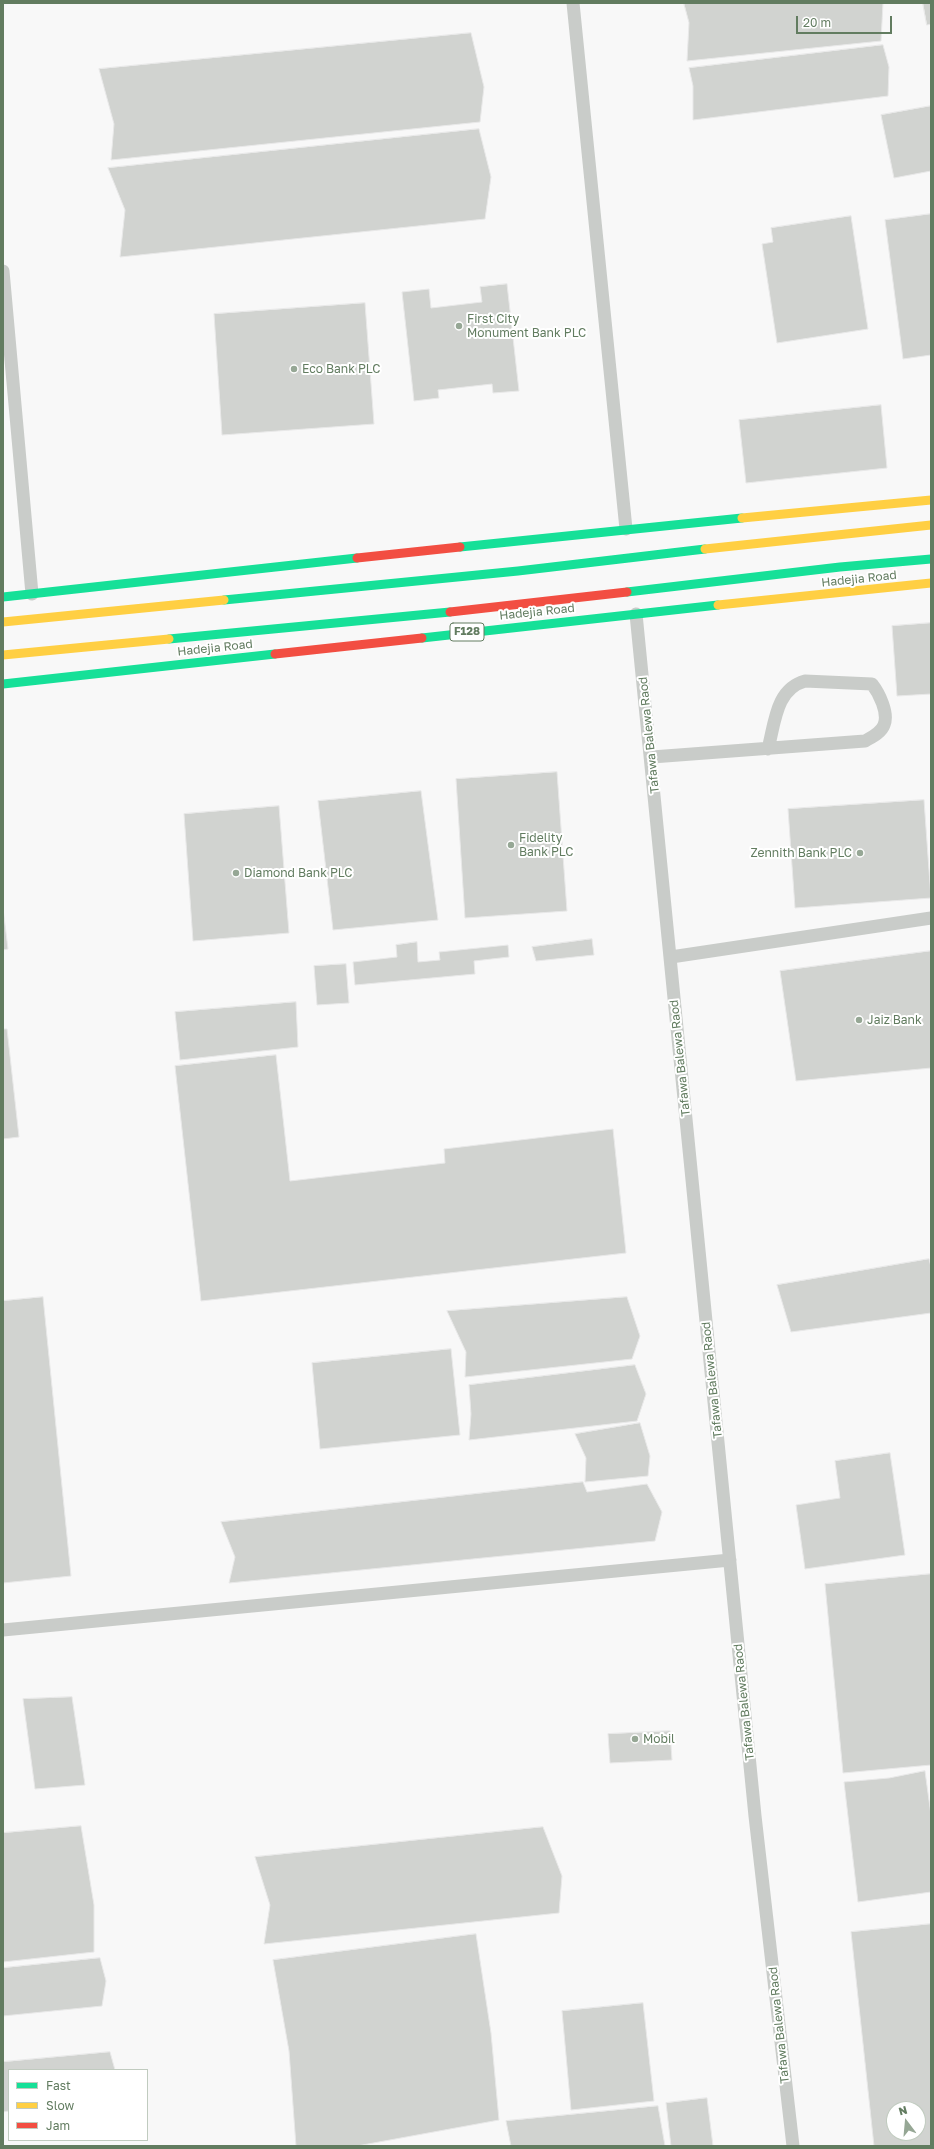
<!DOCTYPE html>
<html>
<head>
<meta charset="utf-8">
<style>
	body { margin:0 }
	#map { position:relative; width:934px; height:2149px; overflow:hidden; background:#f8f8f8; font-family:"Golos Text",sans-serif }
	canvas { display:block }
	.frame { position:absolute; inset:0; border:4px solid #627c60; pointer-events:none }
	.legend { position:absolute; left:8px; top:2069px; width:140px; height:72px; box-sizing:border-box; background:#fff; border:1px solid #c0cbbf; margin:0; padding:5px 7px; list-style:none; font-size:12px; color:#627c60 }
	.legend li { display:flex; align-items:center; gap:8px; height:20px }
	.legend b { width:20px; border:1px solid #c0cbbf }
	.north { position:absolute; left:886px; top:2101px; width:40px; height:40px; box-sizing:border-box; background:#fff; border:1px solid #c0cbbf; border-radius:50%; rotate:344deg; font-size:11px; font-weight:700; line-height:16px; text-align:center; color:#627c60 }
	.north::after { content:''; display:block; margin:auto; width:14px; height:18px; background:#96a795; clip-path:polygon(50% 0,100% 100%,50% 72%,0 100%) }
	.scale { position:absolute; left:796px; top:16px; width:96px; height:18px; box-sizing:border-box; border:2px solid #627c60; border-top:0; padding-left:5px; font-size:12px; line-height:14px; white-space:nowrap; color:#627c60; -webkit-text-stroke:3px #fff; paint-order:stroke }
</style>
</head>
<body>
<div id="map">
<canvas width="934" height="2149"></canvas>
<div class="frame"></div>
<ul class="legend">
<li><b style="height:5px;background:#16e098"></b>Fast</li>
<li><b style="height:5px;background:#ffcf43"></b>Slow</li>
<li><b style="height:5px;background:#f24e42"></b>Jam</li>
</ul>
<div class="north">N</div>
<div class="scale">20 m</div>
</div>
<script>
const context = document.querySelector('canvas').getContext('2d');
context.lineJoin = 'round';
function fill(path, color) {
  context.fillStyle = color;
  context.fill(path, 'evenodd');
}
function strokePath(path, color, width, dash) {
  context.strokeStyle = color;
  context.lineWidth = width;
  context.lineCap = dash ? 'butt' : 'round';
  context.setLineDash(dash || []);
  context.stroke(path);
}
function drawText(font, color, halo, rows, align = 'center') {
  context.font = font + ' "Golos Text",sans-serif';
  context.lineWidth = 4;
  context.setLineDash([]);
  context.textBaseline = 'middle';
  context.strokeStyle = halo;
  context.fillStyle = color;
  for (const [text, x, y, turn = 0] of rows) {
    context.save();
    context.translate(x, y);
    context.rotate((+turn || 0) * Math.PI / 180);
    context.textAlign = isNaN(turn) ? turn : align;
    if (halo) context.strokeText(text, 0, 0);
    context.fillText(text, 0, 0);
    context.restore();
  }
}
const building = new Path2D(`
	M684,3H883L881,41L687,61L689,23Z
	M923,3H931V24L927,25Z
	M471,33L484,87L480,122L111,160L114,124L99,69Z
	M883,45L889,67L888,96L693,120V86L689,68Z
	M931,106V171L894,178L881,115Z
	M479,129L491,177L485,219L120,257L125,210L108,168Z
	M931,214V355L903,359L885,220Z
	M851,216L868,329L777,343L762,244L773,242L771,228Z
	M507,284L519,391L493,393L492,384L438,390L439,398L414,401L402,292L429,289L431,308L482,302L480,287Z
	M365,303L374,424L222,435L214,314Z
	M881,405L887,468L746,483L739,420Z
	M931,623V694L897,696L892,626Z
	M557,772L567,911L465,918L456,779Z
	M421,791L438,920L333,930L318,801Z
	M924,800L931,898L795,908L788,809Z
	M279,806L289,933L193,941L184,814Z
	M3,908L8,949L3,950Z
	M592,939L594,955L536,961L532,947Z
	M417,942L418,962L440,960L439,952L508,945L509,957L474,961L475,974L355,985L353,962L397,957L396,945Z
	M931,951V1068L796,1081L780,971Z
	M346,964L349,1003L317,1005L314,966Z
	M296,1002L298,1047L180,1060L175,1012Z
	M3,1029H7L19,1137L3,1139Z
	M276,1055L290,1181L445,1163L444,1149L613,1129L626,1253L201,1301L175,1066Z
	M929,1259L931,1267V1313L791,1332L777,1285Z
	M43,1297L71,1576L3,1583V1301Z
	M627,1297L640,1336L632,1359L465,1377L466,1352L447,1311Z
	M451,1349L460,1435L320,1449L312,1363Z
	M635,1365L646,1394L637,1421L469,1440L471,1414L469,1385Z
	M640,1423L650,1456L648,1476L585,1482L586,1458L575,1434Z
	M890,1453L905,1555L805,1569L796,1505L840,1498L835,1461Z
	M583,1482L587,1492L647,1484L662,1512L655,1541L229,1583L235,1557L221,1522Z
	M931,1574V1765L843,1773L825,1584Z
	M72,1697L85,1785L35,1789L23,1699Z
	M670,1731L672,1760L610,1763L608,1734Z
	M925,1771L931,1815V1892L858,1902L844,1782L889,1778Z
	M81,1826L94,1905V1952L3,1962V1833Z
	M543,1827L562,1876L559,1913L264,1944L270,1905L255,1857Z
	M931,1924V2146H874L851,1932ZM894,2109H918V2133H894Z
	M476,1934L491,2033L499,2120L357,2146H296L289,2051L273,1960Z
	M100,1958L106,1981L102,2006L3,2016V1968Z
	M643,2003L654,2101L571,2110L562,2011Z
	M110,2052L115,2070H9V2111L3,2112V2062Z
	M707,2098L713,2146H671L666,2103Z
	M658,2106L665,2146H511L506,2121Z`);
const lane = new Path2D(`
	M573,3L626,529
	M3,271L32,594
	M636,614L755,1816L793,2146
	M652,757L865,741C872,737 881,733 884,725C889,713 879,693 872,684L805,681C776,689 775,722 768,749
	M671,957L931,918
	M3,1630L730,1560`);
const fast = new Path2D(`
	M460,547L742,518
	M627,592L840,567L931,559
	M3,597L357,558
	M224,600L518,571L705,549
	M422,638L718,605
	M169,639L450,612
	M3,684L275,654`);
const slow = new Path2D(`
	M742,518L931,500
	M705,549L931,525
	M718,605L931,583
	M3,622L224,600
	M3,655L169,639`);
const jam = new Path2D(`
	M357,558L460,547
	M450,612L627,592
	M275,654L422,638`);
const markers = [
	[459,326,4,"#96a795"],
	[294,369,4,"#96a795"],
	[511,845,4,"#96a795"],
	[860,853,4,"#96a795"],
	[236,873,4,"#96a795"],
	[859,1020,4,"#96a795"],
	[635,1739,4,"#96a795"]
];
const shields = [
	[467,632,34]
];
const shieldNames = [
	["F128",467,632]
];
const poiNames = [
	["First City",467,319],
	["Monument Bank PLC",467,333],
	["Eco Bank PLC",302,369],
	["Fidelity",519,838],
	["Bank PLC",519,852],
	["Zennith Bank PLC",852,853,"right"],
	["Diamond Bank PLC",244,873],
	["Jaiz Bank",867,1020],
	["Mobil",643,1739]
];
const streetNames = [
	["Hadejia Road",859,579,-6],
	["Hadejia Road",537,612,-6],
	["Hadejia Road",215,648,-6],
	["Tafawa Balewa Raod",649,735,-96],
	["Tafawa Balewa Raod",680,1058,-96],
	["Tafawa Balewa Raod",712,1380,-96],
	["Tafawa Balewa Raod",744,1702,-96],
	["Tafawa Balewa Raod",779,2025,-96]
];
fill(building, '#d1d3d0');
strokePath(building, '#e8e8e8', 1);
strokePath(lane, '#c9ccc9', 13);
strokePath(fast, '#16e098', 9);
strokePath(slow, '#ffcf43', 9);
strokePath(jam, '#f24e42', 9);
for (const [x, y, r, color] of markers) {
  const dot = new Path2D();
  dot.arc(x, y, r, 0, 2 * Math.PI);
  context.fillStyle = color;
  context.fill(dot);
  strokePath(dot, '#fff', 1.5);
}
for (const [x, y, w] of shields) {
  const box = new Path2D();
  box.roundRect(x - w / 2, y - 9, w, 18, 3);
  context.fillStyle = '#fff';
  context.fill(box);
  strokePath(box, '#627c60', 1);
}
drawText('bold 11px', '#627c60', null, shieldNames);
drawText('12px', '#627c60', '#fff', poiNames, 'left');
drawText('12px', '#627c60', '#fff', streetNames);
</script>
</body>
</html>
